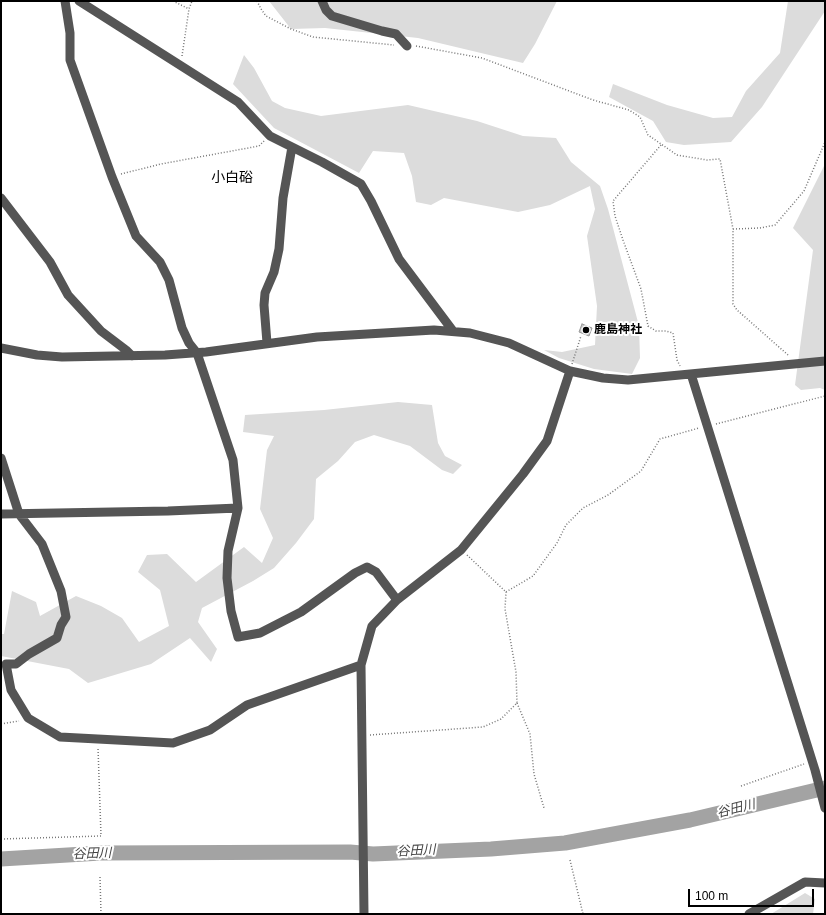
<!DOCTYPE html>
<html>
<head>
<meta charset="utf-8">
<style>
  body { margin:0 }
  #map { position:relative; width:826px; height:915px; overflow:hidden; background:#fff; font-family:Helvetica,sans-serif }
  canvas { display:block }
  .frame { position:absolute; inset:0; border:2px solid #000; pointer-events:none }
  .scale { position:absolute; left:688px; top:889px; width:126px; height:18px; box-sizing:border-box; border:2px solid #000; border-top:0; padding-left:5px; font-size:12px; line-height:14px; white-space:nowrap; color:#000; -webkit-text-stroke:3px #fff; paint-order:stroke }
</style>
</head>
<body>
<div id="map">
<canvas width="826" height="915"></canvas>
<div class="frame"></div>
<div class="scale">100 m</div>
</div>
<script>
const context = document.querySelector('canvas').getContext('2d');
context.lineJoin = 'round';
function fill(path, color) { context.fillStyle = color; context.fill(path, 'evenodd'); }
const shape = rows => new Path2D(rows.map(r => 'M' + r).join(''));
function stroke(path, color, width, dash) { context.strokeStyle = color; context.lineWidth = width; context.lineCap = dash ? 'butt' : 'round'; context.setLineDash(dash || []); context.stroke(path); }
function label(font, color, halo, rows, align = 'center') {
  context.font = font + ' Helvetica,"Noto Sans JP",sans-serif'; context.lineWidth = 4; context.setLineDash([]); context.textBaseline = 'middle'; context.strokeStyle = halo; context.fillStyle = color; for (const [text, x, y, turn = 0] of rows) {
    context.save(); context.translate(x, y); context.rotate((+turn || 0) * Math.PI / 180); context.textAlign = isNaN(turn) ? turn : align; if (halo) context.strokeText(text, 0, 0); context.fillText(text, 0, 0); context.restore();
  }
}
fill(shape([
  [269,1,557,1,535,44,523,63,418,38,325,28,291,29],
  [788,1,825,1,825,11,762,107,731,142,684,145,666,142,653,121,609,97,613,84,667,105,713,118,732,117,746,91,780,53],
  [244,55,254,68,272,101,285,108,321,116,408,105,477,121,523,136,556,138,571,162,600,186,608,209,639,326,640,358,632,374,594,369,559,358,544,350,562,352,595,345,597,306,587,236,595,209,590,186,550,205,518,212,444,198,431,205,416,202,412,176,404,153,373,151,359,173,274,128,233,84],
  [825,164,825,390,820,388,801,390,795,385,813,250,793,228],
  [398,402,432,405,438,443,445,456,462,465,453,474,442,470,410,446,374,435,355,442,338,461,316,479,314,519,296,543,274,568,253,581,202,608,198,622,217,649,211,662,190,638,151,664,88,683,69,669,1,656,1,634,4,634,12,591,36,602,40,616,76,596,101,606,122,618,139,642,169,626,160,590,138,572,147,555,167,554,196,582,244,547,262,563,273,538,260,509,267,450,274,436,243,432,245,415,324,410],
  [805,893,815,899,813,914,771,914]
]), '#dcdcdc');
stroke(shape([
  [1,859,101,853,350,852,373,854,491,849,565,843,690,820,825,788]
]), '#a3a3a3', 15);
const building = shape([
  [582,324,592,328,589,336,579,332,582,324]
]);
fill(building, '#c4c4c4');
stroke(building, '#999', 1);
stroke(shape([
  [173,1,189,9],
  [257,1,261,9,266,16,291,29,313,37,394,45],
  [416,46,482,58,593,100,629,110,640,117,648,135,677,155,707,160,720,159,733,229,733,304,737,310,788,355],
  [182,56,189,9,192,1],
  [661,145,613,201,615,216,623,240,641,289,648,326,656,331,666,331,673,333,677,360,680,366],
  [121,174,161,164,259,146,264,141],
  [733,229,760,228,775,225,804,191,825,142],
  [572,364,581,336],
  [716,424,825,396],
  [467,555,506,592],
  [506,592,533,576,557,543,566,525,583,508,608,495,641,471,660,439,699,428],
  [517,703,530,734,534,774,544,808],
  [1,724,19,721],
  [370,735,483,727,501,719,517,703,516,672,505,609,506,592],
  [741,786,804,764],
  [1,839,101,836,98,748],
  [570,860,583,914],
  [100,877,101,914]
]), '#777', 1.5, [1, 2]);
stroke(shape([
  [65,1,70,33,70,60,112,177,136,236,160,262,169,280,182,328,189,343,197,353,233,460,238,508,228,551,227,578,231,611,238,637,260,633,301,612,355,573,367,567,376,572,397,600],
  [79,1,238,102,270,136,322,162,361,184,371,201,399,259,453,331],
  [322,1,326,10,332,16,382,31,396,34,407,46],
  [1,198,50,262,68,295,101,331,126,350,132,356],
  [267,343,264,305,265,293,274,272,279,249,283,198,292,147],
  [1,348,37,355,62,357,165,355,206,352,317,337,434,330,470,333,509,343,570,371,603,378,628,380,825,361],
  [691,374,815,770,825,808],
  [1,458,19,514,42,544,61,591,66,617,61,625,57,638,29,654,16,664,6,664,11,690,28,718,60,737,173,743,210,730,247,705,361,665],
  [1,514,168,511,238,508],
  [364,914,361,665,372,626,397,600,461,550,523,474,547,441,570,371],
  [749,914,805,882,825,883]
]), '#555', 9);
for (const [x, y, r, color] of [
  [586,330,4,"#000"]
]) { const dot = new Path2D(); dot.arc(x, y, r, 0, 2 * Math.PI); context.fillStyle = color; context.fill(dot); stroke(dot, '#fff', 1.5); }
label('bold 12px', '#000', '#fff', [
  ["鹿島神社",594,330]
], 'left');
label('italic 13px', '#444', '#fff', [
  ["谷田川",736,809,-14],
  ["谷田川",416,851,-3],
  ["谷田川",92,854,-2]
]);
label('14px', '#000', '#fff', [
  ["小白硲",232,178]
]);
</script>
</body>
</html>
